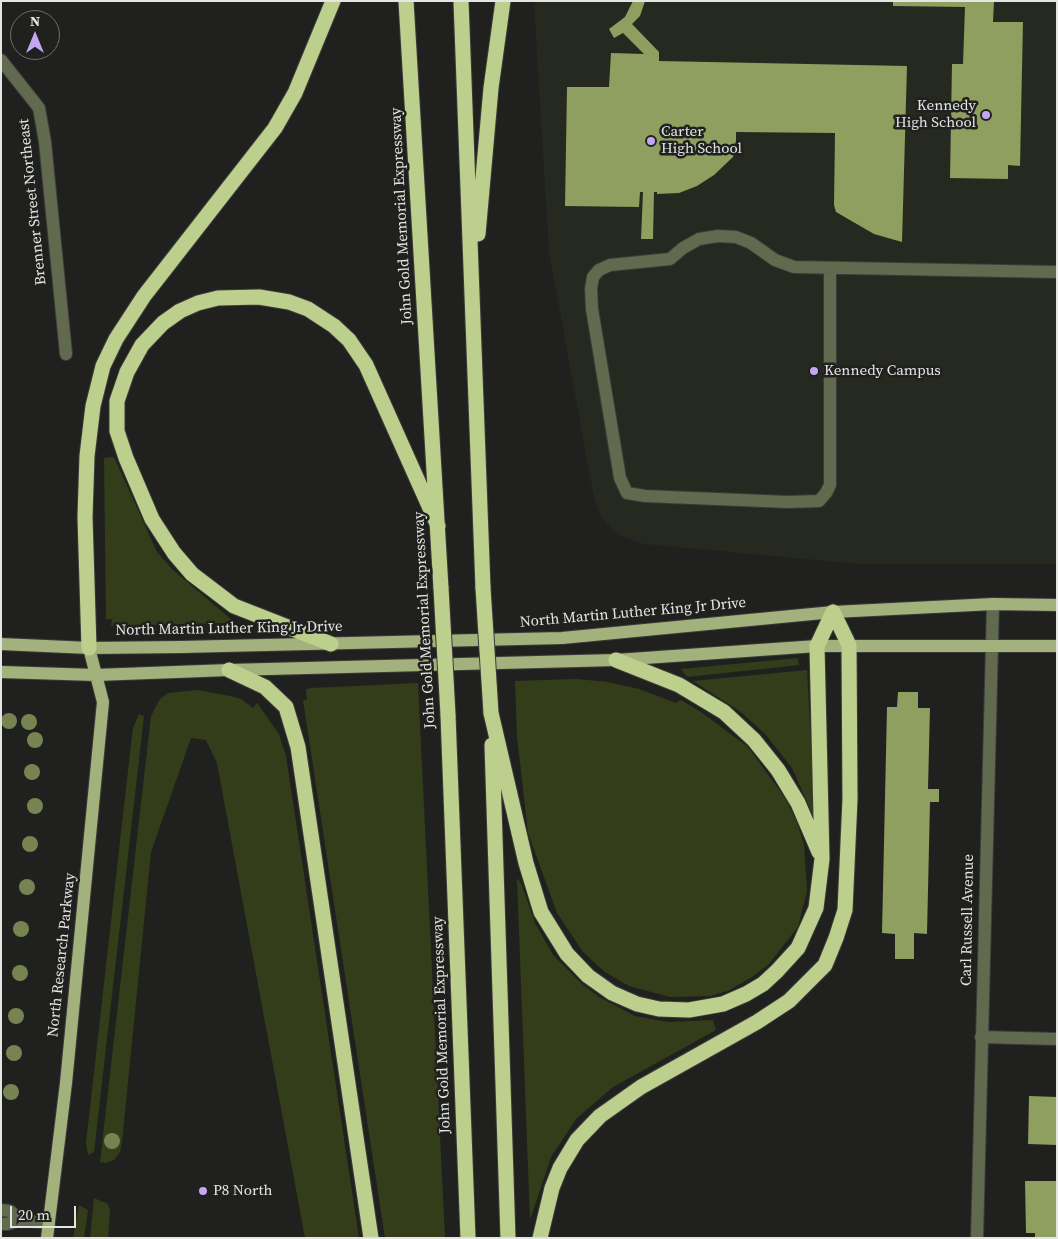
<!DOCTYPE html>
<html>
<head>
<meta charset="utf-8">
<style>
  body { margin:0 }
  #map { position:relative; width:1058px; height:1239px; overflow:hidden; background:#20211e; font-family:"Source Serif 4",serif }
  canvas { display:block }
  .frame { position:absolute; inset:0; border:2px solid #e4e5e3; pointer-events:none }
  .north { position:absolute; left:10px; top:10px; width:50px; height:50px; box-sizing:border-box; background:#20211e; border:1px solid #6e6f6d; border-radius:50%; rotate:0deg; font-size:14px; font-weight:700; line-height:20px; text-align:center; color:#e4e5e3 }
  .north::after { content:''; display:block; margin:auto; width:18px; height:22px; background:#c3a7f2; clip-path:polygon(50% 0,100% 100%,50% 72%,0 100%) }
  .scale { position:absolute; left:10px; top:1206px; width:66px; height:22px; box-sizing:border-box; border:2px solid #e4e5e3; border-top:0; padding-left:6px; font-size:15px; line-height:18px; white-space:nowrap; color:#e4e5e3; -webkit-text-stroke:4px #20211e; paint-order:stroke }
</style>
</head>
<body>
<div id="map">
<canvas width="1058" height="1239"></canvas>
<div class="frame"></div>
<div class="north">N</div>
<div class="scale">20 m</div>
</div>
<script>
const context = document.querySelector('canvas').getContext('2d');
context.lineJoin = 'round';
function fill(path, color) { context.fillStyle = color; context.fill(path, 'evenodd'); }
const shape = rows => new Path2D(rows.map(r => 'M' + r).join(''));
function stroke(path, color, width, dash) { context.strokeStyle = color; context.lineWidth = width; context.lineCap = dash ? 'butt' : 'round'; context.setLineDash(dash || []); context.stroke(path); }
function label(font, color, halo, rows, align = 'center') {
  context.font = font + ' "Source Serif 4",serif'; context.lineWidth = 5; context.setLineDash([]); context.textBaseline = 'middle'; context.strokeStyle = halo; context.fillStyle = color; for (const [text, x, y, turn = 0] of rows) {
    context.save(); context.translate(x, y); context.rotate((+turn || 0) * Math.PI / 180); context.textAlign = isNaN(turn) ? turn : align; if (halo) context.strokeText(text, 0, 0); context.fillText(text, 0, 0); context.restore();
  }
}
fill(shape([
  [534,1,1057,1,1057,564,860,564,644,544,618,535,600,516,593,492,549,251]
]), '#262920');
fill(shape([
  [114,457,157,552,173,570,232,620,225,623,111,626,112,619,106,619,104,458],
  [798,658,799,665,687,677,681,669],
  [807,670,815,814,813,815,792,768,766,735,741,712,693,681],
  [576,679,608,682,639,689,676,703,681,700,701,712,748,747,785,798,797,822,804,845,807,891,798,927,768,965,752,977,728,991,710,996,670,997,629,986,605,972,583,952,557,913,528,833,517,736,515,681],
  [418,683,445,1238,385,1238,303,700,307,700,306,689,311,688],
  [197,690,230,696,241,699,253,708,257,703,279,734,286,756,359,1238,305,1238,217,763,206,740,191,738,151,852,122,1142,120,1152,114,1160,106,1163,100,1162,151,716,160,699,168,693],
  [139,714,144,716,94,1152,88,1155,86,1143,131,744,133,728],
  [517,878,521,883,535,923,553,955,582,984,599,997,635,1016,668,1022,713,1020,716,1030,613,1087,576,1119,551,1157,530,1220],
  [94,1198,108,1204,110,1210,108,1238,90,1238],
  [79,1205,88,1210,84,1238,73,1238]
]), '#343d1a');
fill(shape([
  [633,1,645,1,640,16,632,24,659,52,659,61,907,66,902,242,874,234,836,212,834,205,835,133,736,132,736,149,733,157,714,175,697,186,679,193,657,194,657,192,654,192,653,239,641,239,643,192,640,192,639,207,565,206,567,87,609,87,611,53,644,54,623,33,614,38,609,29,625,17],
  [893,1,994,1,993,22,1023,22,1020,166,1008,165,1008,179,950,178,952,64,963,64,965,7,893,6],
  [898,692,918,692,918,708,930,708,928,789,939,789,939,802,930,802,927,934,914,933,914,959,895,959,895,934,882,933,887,707,897,707],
  [1029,1096,1057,1097,1057,1145,1028,1144],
  [1025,1181,1057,1181,1057,1238,1035,1238,1035,1233,1026,1233]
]), '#8e9f5f');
const service = shape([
  [830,268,830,485,826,493,819,501,788,502,645,496,627,493,620,478,592,309,591,289,593,277,599,270,610,265,670,259,683,248,699,239,718,236,736,237,751,243,775,260,794,267,1057,272],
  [1,1210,10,1211,20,1220],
  [1,1224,7,1224,20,1220,49,1223]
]);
const minor = shape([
  [1,60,39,108,45,142,66,354],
  [981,1037,1057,1039],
  [977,1238,993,604]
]);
const primary = shape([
  [1,644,89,648,181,647,562,638,833,612,993,604,1057,605],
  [1,672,96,675,229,670,616,660,817,646,1057,646],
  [47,1238,66,1083,103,702,89,648]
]);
const motorway = shape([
  [406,1,441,588],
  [461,1,483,588],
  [478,234,491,88,503,1],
  [331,644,234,606,192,574,174,553,152,519,126,458,117,431,117,401,127,372,142,345,163,323,180,311,198,303,218,298,259,297,289,302,308,309,334,326,349,340,366,365,438,526],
  [89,648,85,517,87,456,93,406,103,366,116,339,144,296,275,128,295,93,333,1],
  [616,660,679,685,724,712,754,740,778,770,798,803,819,852],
  [229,670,265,687,286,707,298,747,371,1238],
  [491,713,526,863,541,912,567,954,588,976,612,993,637,1004,659,1009,689,1010,723,1004,746,994,763,984,777,971,798,948,816,908,822,859,817,646,833,612],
  [448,715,468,1238],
  [492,745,508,1238],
  [540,1238,552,1188,560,1168,577,1140,600,1116,641,1087,757,1022,789,1001,825,965,836,938,845,910,850,799,849,645,833,612]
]);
stroke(service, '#3b3c3a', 14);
stroke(minor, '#3b3c3a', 14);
stroke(primary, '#3b3c3a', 14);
stroke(motorway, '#3b3c3a', 17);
stroke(service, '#61694f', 12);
stroke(minor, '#61694f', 12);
stroke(primary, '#a3b27c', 12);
stroke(motorway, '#bdcf8d', 15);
const motorwayBridge = shape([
  [441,588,448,715],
  [483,588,491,713]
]);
stroke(motorwayBridge, '#3b3c3a', 17, []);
stroke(motorwayBridge, '#bdcf8d', 15);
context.fillStyle = '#778451';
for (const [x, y] of [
  [9,721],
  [29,722],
  [35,740],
  [32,772],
  [35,806],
  [30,844],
  [27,887],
  [21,929],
  [20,973],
  [16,1016],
  [14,1053],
  [11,1092],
  [112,1141]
]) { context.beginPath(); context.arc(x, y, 8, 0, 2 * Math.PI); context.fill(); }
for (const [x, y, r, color] of [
  [986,115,5,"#c3a7f2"],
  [651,141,5,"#c3a7f2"],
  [814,371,5,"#c3a7f2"],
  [203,1191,5,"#c3a7f2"]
]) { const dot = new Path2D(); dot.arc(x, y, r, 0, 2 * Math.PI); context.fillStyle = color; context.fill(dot); stroke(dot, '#20211e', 2); }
label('15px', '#e4e5e3', '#20211e', [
  ["Kennedy",976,106,"right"],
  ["High School",976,123,"right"],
  ["Carter",661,132],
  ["High School",661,149],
  ["Kennedy Campus",824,371],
  ["P8 North",213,1191]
], 'left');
label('15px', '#e4e5e3', '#20211e', [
  ["Brenner Street Northeast",33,202,-96],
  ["John Gold Memorial Expressway",402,216,-93],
  ["North Martin Luther King Jr Drive",633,613,-5],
  ["John Gold Memorial Expressway",425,620,-93],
  ["North Martin Luther King Jr Drive",229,629,-1],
  ["Carl Russell Avenue",968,920,-89],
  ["North Research Parkway",62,955,-84],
  ["John Gold Memorial Expressway",442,1025,-92]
]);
</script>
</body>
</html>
